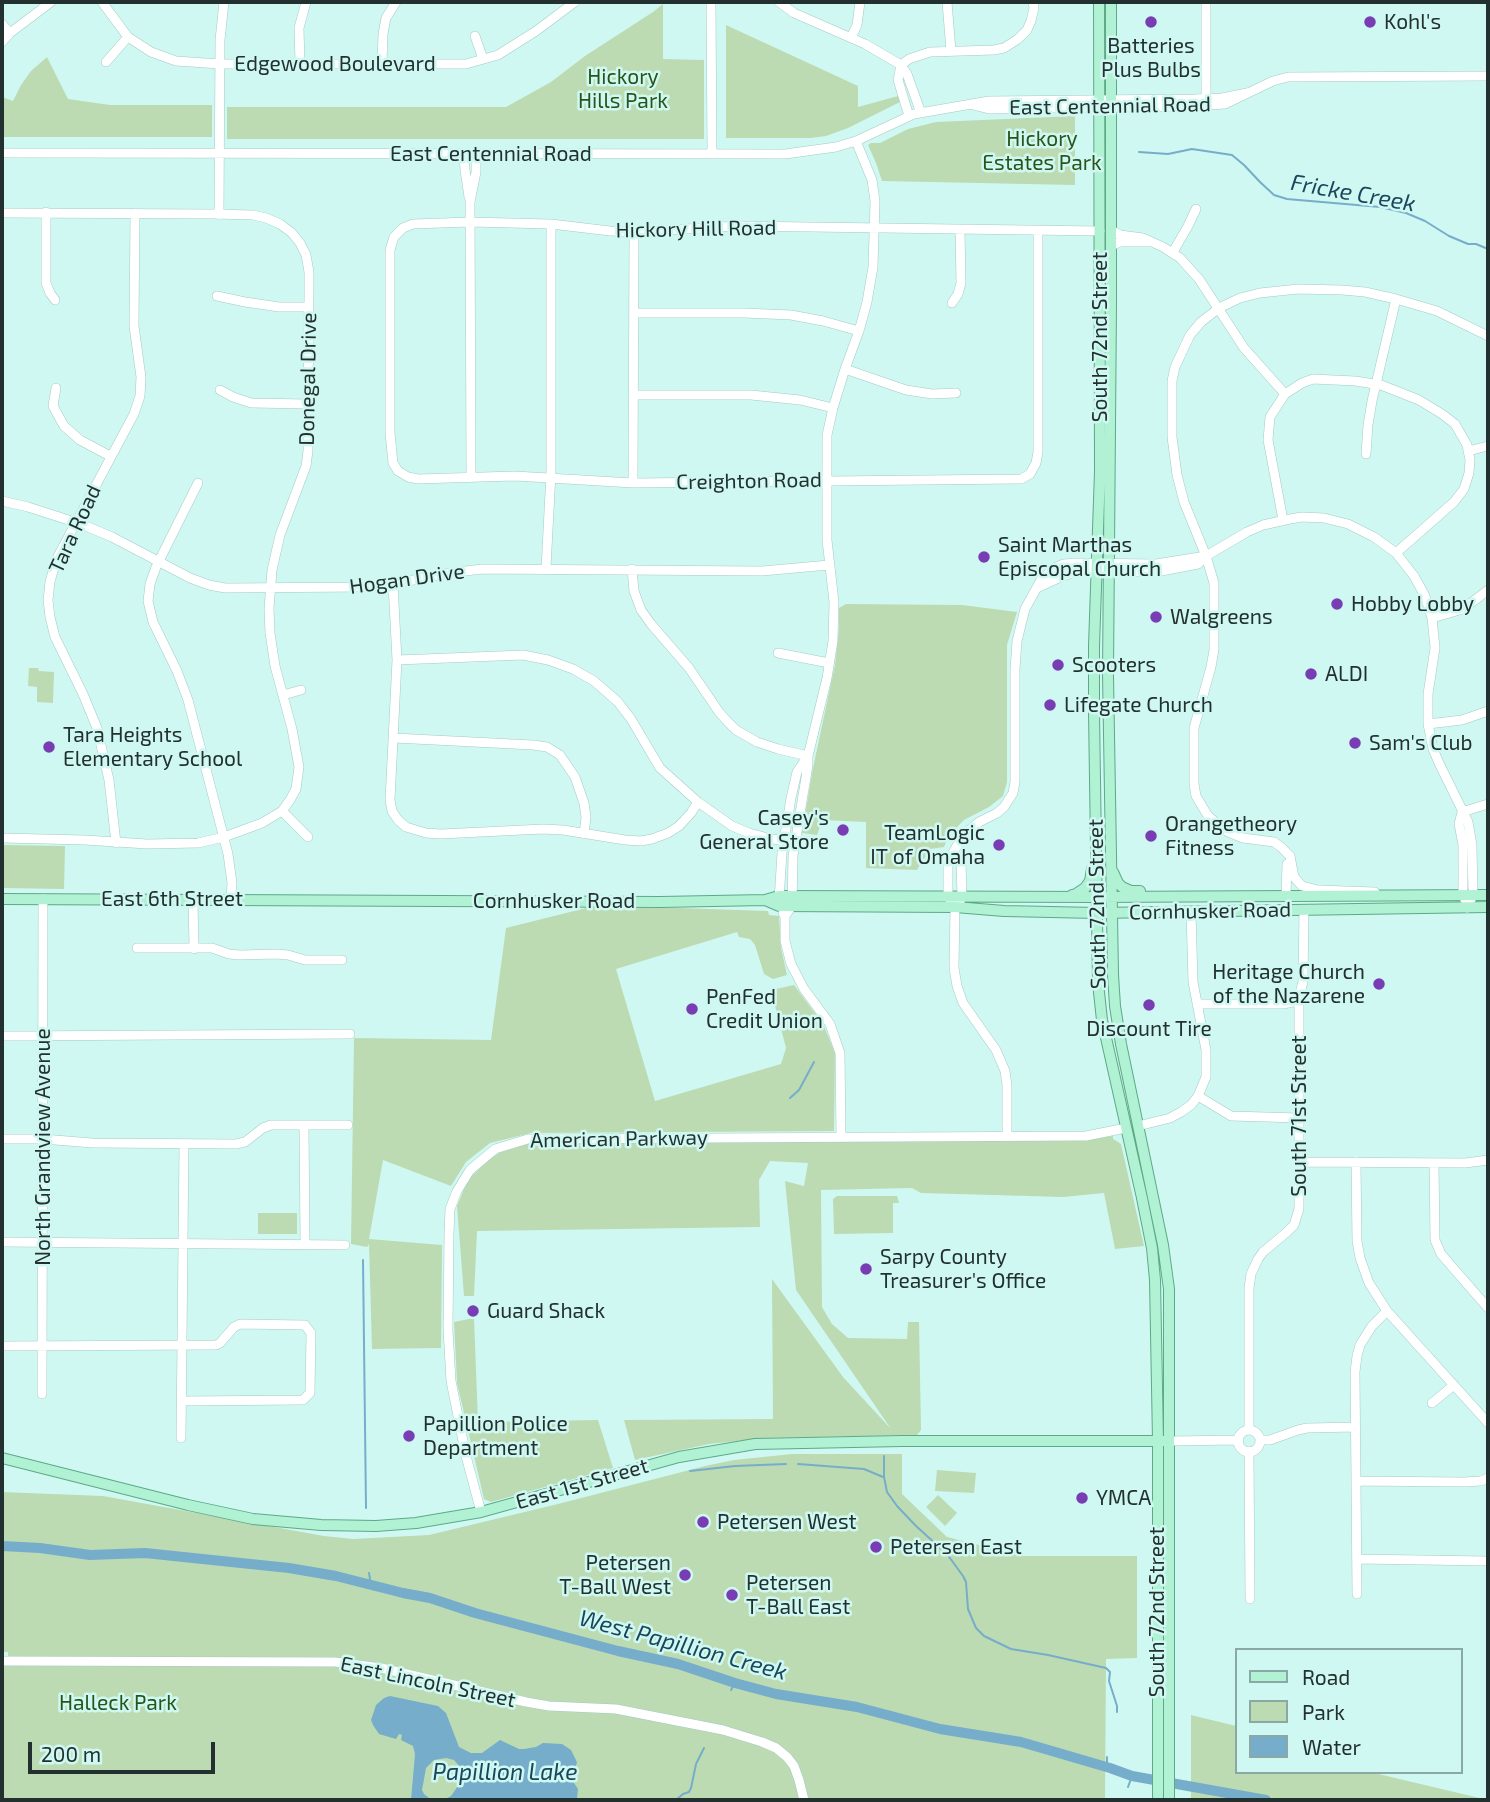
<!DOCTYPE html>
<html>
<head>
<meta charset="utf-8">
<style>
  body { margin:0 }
  #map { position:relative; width:1490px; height:1802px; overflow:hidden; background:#d0f8f2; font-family:"Exo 2",sans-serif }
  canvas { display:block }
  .frame { position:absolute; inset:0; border:4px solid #22312f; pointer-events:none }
  .legend { position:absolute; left:1235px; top:1648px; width:228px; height:126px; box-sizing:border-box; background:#d0f8f2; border:2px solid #8aa8a4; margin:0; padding:9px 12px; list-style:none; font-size:21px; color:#22312f }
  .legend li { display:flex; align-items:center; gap:14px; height:35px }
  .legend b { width:35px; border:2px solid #8aa8a4 }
  .scale { position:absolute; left:28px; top:1742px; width:187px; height:32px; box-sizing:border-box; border:4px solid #22312f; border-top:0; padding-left:9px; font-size:21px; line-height:24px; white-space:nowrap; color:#22312f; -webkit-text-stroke:5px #d0f8f2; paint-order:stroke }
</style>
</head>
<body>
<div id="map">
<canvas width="1490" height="1802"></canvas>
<div class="frame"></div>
<ul class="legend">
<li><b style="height:9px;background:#b1f2d4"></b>Road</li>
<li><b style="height:19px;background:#bcdbb2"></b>Park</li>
<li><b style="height:19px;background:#76adca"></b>Water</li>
</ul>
<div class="scale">200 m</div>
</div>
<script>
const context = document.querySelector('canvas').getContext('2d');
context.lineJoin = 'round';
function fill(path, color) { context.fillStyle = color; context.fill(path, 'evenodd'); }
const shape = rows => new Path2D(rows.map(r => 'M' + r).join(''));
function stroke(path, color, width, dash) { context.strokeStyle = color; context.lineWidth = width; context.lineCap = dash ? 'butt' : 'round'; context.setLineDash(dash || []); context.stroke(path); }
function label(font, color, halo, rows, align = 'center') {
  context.font = font + ' "Exo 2",sans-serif'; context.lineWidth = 5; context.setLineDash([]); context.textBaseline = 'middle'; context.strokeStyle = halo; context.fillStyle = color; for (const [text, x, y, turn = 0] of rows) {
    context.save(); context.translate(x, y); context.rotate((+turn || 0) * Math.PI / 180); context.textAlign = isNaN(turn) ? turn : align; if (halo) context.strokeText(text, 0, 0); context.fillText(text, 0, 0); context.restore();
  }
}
fill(shape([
  [663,4,663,59,704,60,704,139,227,139,227,107,506,107,551,82,585,56,653,12],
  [726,25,858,86,858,107,898,96,900,102,848,128,826,136,811,138,726,138],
  [47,57,68,99,110,105,212,105,212,137,2,137,2,97,13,101,21,85,31,71],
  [1075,116,1075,185,882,181,876,163,868,145,871,143,880,143,908,129,936,122],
  [846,604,962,605,1017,612,1007,645,1007,782,1003,796,989,807,964,820,949,835,944,847,930,849,917,870,866,868,866,822,822,820,817,835,802,833,813,768,835,665,839,628,839,608],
  [29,668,38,668,39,671,54,672,53,703,37,702,37,687,28,686],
  [2,845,65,846,64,889,2,888],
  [586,908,679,908,768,911,769,915,779,916,781,948,787,975,773,979,764,974,755,945,750,939,739,937,737,932,616,969,655,1101,781,1064,786,1048,771,990,794,985,823,1024,835,1053,834,1131,531,1133,490,1143,466,1162,451,1186,383,1160,369,1239,442,1245,441,1348,372,1349,369,1244,367,1247,351,1244,354,1038,491,1040,506,928],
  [1113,1136,1113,1139,1121,1144,1144,1246,1115,1249,1104,1193,1063,1197,921,1193,912,1188,821,1190,822,1307,832,1324,848,1338,907,1339,908,1322,919,1322,921,1430,917,1435,766,1438,709,1444,635,1460,624,1420,773,1419,772,1279,843,1377,891,1429,796,1290,785,1181,804,1186,808,1163,770,1161,759,1180,760,1227,477,1231,474,1296,464,1296,457,1206,468,1180,488,1160,507,1148,528,1143,1084,1140],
  [837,1196,897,1196,899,1203,893,1203,893,1233,834,1234,833,1199],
  [258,1213,297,1213,297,1234,258,1234],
  [474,1318,478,1422,598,1420,613,1468,491,1502,484,1499,457,1383,454,1322],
  [792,1454,902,1454,902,1494,947,1537,1023,1556,1137,1556,1137,1658,1106,1659,1105,1800,2,1800,2,1657,8,1656,8,1652,2,1652,2,1492,103,1496,324,1536,353,1539,429,1535,558,1504,705,1466,734,1460],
  [937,1470,976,1473,974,1493,935,1491],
  [938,1495,957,1513,945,1526,926,1507],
  [1191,1715,1236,1726,1236,1772,1370,1772,1488,1800,1191,1800]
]), '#bcdbb2');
fill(shape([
  [390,1696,438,1706,446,1713,459,1747,471,1753,482,1753,500,1740,519,1749,524,1749,536,1747,543,1743,562,1744,571,1750,576,1760,577,1763,572,1773,574,1783,578,1789,577,1798,575,1800,489,1800,479,1798,469,1800,411,1800,415,1754,413,1746,401,1740,402,1735,399,1734,396,1739,379,1734,373,1725,371,1720,376,1705,384,1698],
  [446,1758,454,1760,460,1767,461,1776,460,1783,451,1796,447,1798,439,1800,429,1798,424,1794,422,1790,426,1768,434,1760]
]), '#76adca');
stroke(shape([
  [1139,152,1168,154,1192,149,1232,155,1244,165,1260,182,1274,195,1287,199,1380,207,1406,213,1425,221,1449,236,1468,244,1476,244,1488,249],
  [790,1098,799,1090,814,1062],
  [363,1260,366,1508],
  [884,1456,884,1477,887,1492,897,1506,916,1526,947,1554,963,1576,966,1582,968,1609,976,1628,984,1636,1011,1649,1048,1655,1106,1668,1110,1672,1109,1681,1117,1706,1117,1712],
  [798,1464,864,1469,883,1477],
  [690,1471,735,1466,786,1464],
  [369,1573,371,1585],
  [731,1690,735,1683],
  [1107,1757,1107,1768],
  [1128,1787,1132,1776],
  [676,1800,683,1794,689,1792,691,1788,696,1764,704,1748]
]), '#76adca', 2);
stroke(shape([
  [2,1546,40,1548,90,1555,145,1553,289,1568,336,1576,403,1593,430,1598,475,1613,618,1651,678,1664,735,1683,776,1694,857,1707,940,1729,1021,1742,1110,1768,1132,1776,1266,1800]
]), '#76adca', 10);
const minor = shape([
  [102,2,128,37,151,52,176,61,220,64,466,64,498,55,536,31,575,2],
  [711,2,712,154],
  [779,2,794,13,865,44,901,65,907,74,921,113],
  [947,2,951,51],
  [1206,2,1206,101],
  [2,24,10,33],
  [475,36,483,59],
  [851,38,857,25,860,2],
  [2,42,10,33,51,2],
  [106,62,128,37],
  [382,63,383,34,386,18,396,2],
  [300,64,299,28,306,2],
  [901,65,909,59,930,52,994,50,1004,48,1018,39,1027,30,1031,21,1034,8,1033,2],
  [901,65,898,80,909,116],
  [973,105,989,109,1194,106,1225,104,1273,81,1288,77,1488,76],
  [2,153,785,154,836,147,856,141,914,114,989,101,1194,99,1222,98,1247,93],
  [464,154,465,170,469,197],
  [46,212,46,283,50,293,55,300],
  [2,213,214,214,253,215,266,218,280,224,292,233,300,243,306,255,309,272,309,291,308,451,306,466,280,535,272,570,269,609,270,633,275,666,292,729,299,767,296,789,290,800,282,811,262,823,224,837,198,843,147,844,85,840,2,838],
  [219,215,220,40,224,2],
  [1111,230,1120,235,1143,238,1152,242,1120,242,1113,245,1111,249],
  [1038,231,1038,452,1036,463,1030,474,1021,479,633,483,515,476,418,479,408,477,398,471,393,463,390,433,390,250,394,237,403,228,413,224,470,222,551,224,610,231,634,232,738,226,1100,231],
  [1152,242,1163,247,1180,258,1199,279,1244,348,1285,394],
  [1173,252,1188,226,1196,209],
  [217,296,245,302,279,307,309,307],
  [952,303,958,294,961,283,960,230],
  [634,313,744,313,791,315,823,321,859,331],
  [845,369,906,390,932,394,956,393],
  [56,388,53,406,64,426,80,440,110,456],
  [220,390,233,397,251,403,309,404],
  [633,395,751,395,800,400,833,408],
  [1468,451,1488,446],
  [1366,454,1368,425,1372,401,1396,299],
  [471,476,470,202,476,172,476,154],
  [198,483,156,567,150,584,148,601,153,622,177,671,188,700,228,854,232,883,231,900],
  [633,483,634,232],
  [2,501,28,507,81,524,112,537,190,578,209,585,225,588,366,587,393,584,449,573,482,569,762,571,829,565],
  [1283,520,1268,440,1270,417,1285,394,1302,383,1313,379,1355,381,1381,385,1419,400,1442,414,1455,424,1467,445,1470,460,1469,473,1464,489,1454,502,1396,553],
  [546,568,551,473,551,224],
  [632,569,634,591,641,610,651,624,689,668,719,712,727,721,736,730,757,742,778,749,808,756],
  [393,584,397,660,390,800,392,811,398,820,406,827,426,833,441,834,543,829,563,830,625,840,641,841,652,839,668,833,679,826,691,813,698,802],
  [1037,588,1063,576,1072,573,1097,571,1156,572,1198,564,1206,556,1247,532,1263,525,1290,519,1302,517,1324,518,1348,524,1374,537,1396,553,1414,576,1425,596,1432,618,1435,648,1428,694,1428,724,1433,749,1439,763,1468,822,1472,845,1473,895,1467,908],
  [1432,618,1463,609,1488,590],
  [778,653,829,663],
  [397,660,523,655,548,660,573,669,594,681,618,702,631,719,660,768,698,802,732,826,749,833,772,839,795,842],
  [283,695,301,690],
  [1428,724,1462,720,1488,711],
  [394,738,533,745,547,747,560,755,575,777,584,803,586,817,584,834],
  [282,811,308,837],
  [1462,812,1459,824,1463,845,1463,895,1465,900],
  [1462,812,1488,804],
  [116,843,109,780,97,728,83,694,55,637,50,617,48,600,50,582,56,560,134,414,140,396,141,377,134,326,135,213],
  [954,853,959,858,961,862,962,897,960,901],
  [1375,892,1318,890,1302,886,1294,877,1290,856,1281,847,1274,842,1243,838,1228,832,1208,816,1196,796,1194,784,1194,728,1211,667,1214,650,1214,583,1206,556,1184,502,1177,475,1172,437,1172,381,1175,367,1190,335,1201,322,1219,308,1240,298,1260,293,1298,289,1342,290,1365,292,1396,299,1437,311,1488,336],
  [1286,895,1287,864],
  [193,900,194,949],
  [779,900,782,853,791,798,797,772,808,756],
  [783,913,785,916,785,941,791,964,804,989,830,1024,840,1053,841,1137],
  [785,916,792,906,793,856,808,765,808,756,827,678,833,641,834,602,827,540,827,435,833,408,845,369,859,331,867,302,873,267,875,201,872,180,856,141],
  [137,948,212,948,229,954,240,955,277,954,288,955,305,960,342,960],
  [1197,1004,1283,1004,1293,1002,1299,996],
  [2,1036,350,1034],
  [1198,1096,1231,1116,1300,1118],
  [304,1125,305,1244],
  [1138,1126,1170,1118,1181,1112,1191,1105,1198,1096,1206,1077,1206,1050,1193,982,1191,911],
  [1007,1136,1007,1085,1005,1071,996,1050,963,1003,957,986,954,968,955,907,948,897,948,862,963,835,979,822,997,813,1004,807,1013,793,1015,782,1015,669,1017,641,1025,609,1041,580,1054,568,1064,564,1075,563,1156,564,1206,556],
  [2,1139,43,1139,92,1143,236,1144,245,1142,263,1128,271,1125,348,1125],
  [1300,1162,1465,1163,1488,1160],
  [1356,1162,1357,1241,1360,1258,1369,1283,1387,1311,1488,1423],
  [1434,1163,1435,1240,1441,1254,1488,1308],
  [2,1242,345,1245],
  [2,1346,216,1345,220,1343,234,1327,240,1324,305,1325,311,1333,310,1393,303,1400,182,1401],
  [42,1394,43,899],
  [1432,1403,1454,1385],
  [1249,1430,1249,1288,1251,1274,1258,1259,1263,1252,1287,1232,1294,1225,1299,1209,1299,996,1303,982,1304,910],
  '1238 1441a11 11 0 1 1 22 0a11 11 0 1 1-22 0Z',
  [181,1438,184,1144],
  [1260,1440,1270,1440,1298,1430,1307,1428,1356,1427],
  [1170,1441,1239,1440],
  [1249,1451,1250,1599],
  [1356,1481,1464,1482,1481,1481,1488,1478],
  [481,1512,466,1456,451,1381,448,1330,449,1234,450,1209,457,1191,470,1170,495,1149,528,1139,1086,1136,1126,1128],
  [1357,1559,1488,1561],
  [1357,1594,1355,1372,1357,1356,1360,1345,1372,1326,1387,1311],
  [2,1661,335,1662,381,1668,526,1702,549,1706,616,1709,723,1730,762,1742,776,1748,787,1757,794,1766,799,1780,804,1800]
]);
const major = shape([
  [1099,2,1100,471,1094,646,1094,712,1098,983,1102,1020,1142,1198,1152,1248,1155,1280,1158,1441,1158,1800],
  [1111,2,1111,304,1108,674,1113,975,1115,1006,1121,1044,1163,1245,1169,1289,1169,1800],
  [1113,872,1118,883,1122,887,1131,891,1140,891],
  [1072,895,1076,894,1085,888,1090,881,1092,869],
  [2,899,660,902,765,900,779,896,1097,897,1488,895],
  [765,900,779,906,955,907,1004,911,1097,913,1488,907],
  [2,1458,188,1505,253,1519,321,1525,376,1526,416,1523,481,1512,679,1457,755,1444,902,1441,1165,1441]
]);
stroke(minor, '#a4cac4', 10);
stroke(major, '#5da987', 12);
stroke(minor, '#fff', 9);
stroke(major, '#b1f2d4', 10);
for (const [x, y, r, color] of [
  [1151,22,7,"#783db3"],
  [1370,22,7,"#783db3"],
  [984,557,7,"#783db3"],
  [1337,604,7,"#783db3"],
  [1156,617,7,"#783db3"],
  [1058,665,7,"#783db3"],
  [1311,674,7,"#783db3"],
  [1050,705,7,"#783db3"],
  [1355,743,7,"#783db3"],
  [49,747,7,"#783db3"],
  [843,830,7,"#783db3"],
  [1151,836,7,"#783db3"],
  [999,845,7,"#783db3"],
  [1379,984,7,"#783db3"],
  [1149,1005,7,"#783db3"],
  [692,1009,7,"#783db3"],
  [866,1269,7,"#783db3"],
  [473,1311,7,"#783db3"],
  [409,1436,7,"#783db3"],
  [1082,1498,7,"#783db3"],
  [703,1522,7,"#783db3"],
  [876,1547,7,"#783db3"],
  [685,1575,7,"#783db3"],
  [732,1595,7,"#783db3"]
]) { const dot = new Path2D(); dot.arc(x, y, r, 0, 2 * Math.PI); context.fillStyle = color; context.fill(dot); stroke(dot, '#d0f8f2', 2.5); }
label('21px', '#22312f', '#d0f8f2', [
  ["Kohl's",1384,22],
  ["Batteries",1151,46,"center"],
  ["Plus Bulbs",1151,70,"center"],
  ["Saint Marthas",998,545],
  ["Episcopal Church",998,569],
  ["Hobby Lobby",1351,604],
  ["Walgreens",1170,617],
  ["Scooters",1072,665],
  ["ALDI",1325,674],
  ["Lifegate Church",1064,705],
  ["Tara Heights",63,735],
  ["Elementary School",63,759],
  ["Sam's Club",1369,743],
  ["Casey's",829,818,"right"],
  ["General Store",829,842,"right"],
  ["Orangetheory",1165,824],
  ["Fitness",1165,848],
  ["TeamLogic",985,833,"right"],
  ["IT of Omaha",985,857,"right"],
  ["Heritage Church",1365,972,"right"],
  ["of the Nazarene",1365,996,"right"],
  ["PenFed",706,997],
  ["Credit Union",706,1021],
  ["Discount Tire",1149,1029,"center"],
  ["Sarpy County",880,1257],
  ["Treasurer's Office",880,1281],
  ["Guard Shack",487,1311],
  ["Papillion Police",423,1424],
  ["Department",423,1448],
  ["YMCA",1096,1498],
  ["Petersen West",717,1522],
  ["Petersen East",890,1547],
  ["Petersen",671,1563,"right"],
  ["T-Ball West",671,1587,"right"],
  ["Petersen",746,1583],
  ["T-Ball East",746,1607]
], 'left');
label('21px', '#22312f', '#d0f8f2', [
  ["Edgewood Boulevard",335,64],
  ["East Centennial Road",1110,106,-1],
  ["East Centennial Road",491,154],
  ["Hickory Hill Road",696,229,-1],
  ["South 72nd Street",1100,337,-90],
  ["Donegal Drive",308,379,-89],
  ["Creighton Road",749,481,-1],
  ["Tara Road",75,529,-65],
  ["Hogan Drive",407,579,-8],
  ["East 6th Street",172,899],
  ["Cornhusker Road",554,901],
  ["South 72nd Street",1097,904,-91],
  ["Cornhusker Road",1210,911,-1],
  ["South 71st Street",1299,1116,-90],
  ["American Parkway",619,1139,-1],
  ["North Grandview Avenue",43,1147,-90],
  ["East 1st Street",582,1484,-16],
  ["South 72nd Street",1157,1612,-90],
  ["East Lincoln Street",428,1682,12]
]);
label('21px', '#295419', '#d0f8f2', [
  ["Hickory",623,77],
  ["Hills Park",623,101],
  ["Hickory",1042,139],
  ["Estates Park",1042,163],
  ["Halleck Park",118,1703]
]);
label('italic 23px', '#1a465c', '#d0f8f2', [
  ["Fricke Creek",1353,193,10],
  ["West Papillion Creek",683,1645,15],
  ["Papillion Lake",505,1772]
]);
</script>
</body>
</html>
